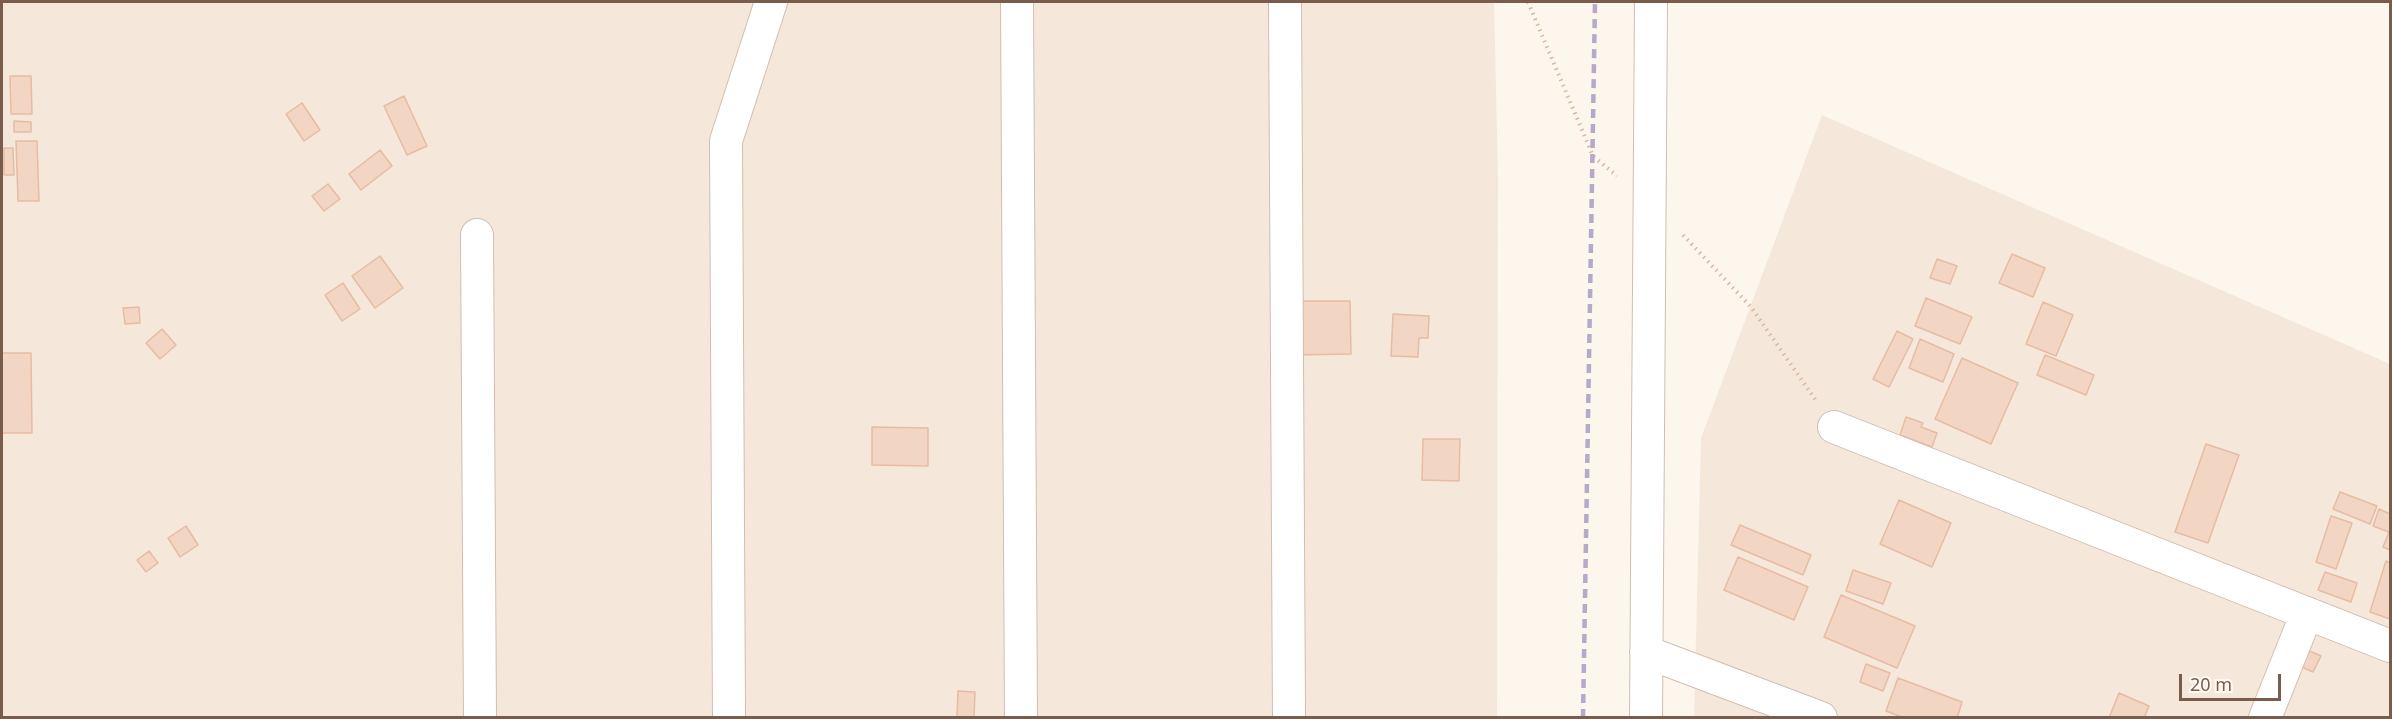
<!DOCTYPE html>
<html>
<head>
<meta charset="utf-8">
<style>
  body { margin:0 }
  #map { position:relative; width:2392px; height:719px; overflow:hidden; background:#fdf6ec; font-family:"Noto Sans",sans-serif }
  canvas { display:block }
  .frame { position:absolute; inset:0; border:3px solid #7a5c4d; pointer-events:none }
  .scale { position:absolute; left:2179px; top:674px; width:102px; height:27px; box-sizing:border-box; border:3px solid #7a5c4d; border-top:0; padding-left:8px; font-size:18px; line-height:21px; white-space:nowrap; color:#7a5c4d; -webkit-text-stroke:4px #fffaf3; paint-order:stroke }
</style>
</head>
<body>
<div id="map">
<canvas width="2392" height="719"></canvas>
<div class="frame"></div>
<div class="scale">20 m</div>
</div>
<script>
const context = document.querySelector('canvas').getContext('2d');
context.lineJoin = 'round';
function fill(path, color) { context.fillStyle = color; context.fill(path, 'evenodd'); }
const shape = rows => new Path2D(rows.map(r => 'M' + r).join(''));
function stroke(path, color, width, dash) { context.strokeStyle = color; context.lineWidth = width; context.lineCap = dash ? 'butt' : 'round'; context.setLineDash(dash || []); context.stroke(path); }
fill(shape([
  [2,2,1494,2,1498,177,1497,717,2,717],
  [1822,115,2390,364,2390,717,1694,718,1701,438]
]), '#f5e8da');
const building = shape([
  [10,76,31,76,32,114,11,114,10,76],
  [404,96,427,146,407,155,384,106,404,96],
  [302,103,320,130,304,141,286,114,302,103],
  [14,121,31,122,31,132,14,132,14,121],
  [16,141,37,141,39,201,18,201,16,141],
  [4,148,13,148,14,175,4,175,4,148],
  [380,150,392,166,361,190,349,174,380,150],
  [328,184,340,199,324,211,312,196,328,184],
  [2012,254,2045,268,2033,297,1999,283,2012,254],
  [380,256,403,288,375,308,352,276,380,256],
  [1937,259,1957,266,1950,284,1930,278,1937,259],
  [343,283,360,309,342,321,325,295,343,283],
  [1926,298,1972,317,1960,344,1915,326,1926,298],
  [1292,301,1350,301,1351,354,1293,355,1292,301],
  [2043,302,2073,315,2056,356,2026,344,2043,302],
  [139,307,140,323,125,324,123,308,139,307],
  [1393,314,1429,316,1428,338,1419,338,1418,357,1391,356,1393,314],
  [162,329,176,345,160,359,146,343,162,329],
  [1897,331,1913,339,1889,387,1873,379,1897,331],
  [1920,339,1954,354,1943,382,1909,368,1920,339],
  [2,353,31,353,32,433,2,433,2,353],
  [2045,355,2094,375,2086,395,2037,375,2045,355],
  [1962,358,2018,383,1991,444,1935,419,1962,358],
  [1906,417,1923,423,1921,427,1937,433,1932,447,1900,435,1906,417],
  [872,427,928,428,928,466,872,465,872,427],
  [1423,439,1460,439,1459,481,1422,480,1423,439],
  [2206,444,2239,455,2208,543,2175,532,2206,444],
  [2340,492,2377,506,2370,524,2333,509,2340,492],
  [1899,500,1951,523,1932,567,1880,544,1899,500],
  [2379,509,2390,514,2390,550,2383,547,2389,532,2373,526,2379,509],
  [2331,516,2352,523,2336,569,2316,562,2331,516],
  [1740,525,1811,555,1803,575,1731,545,1740,525],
  [186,526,198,545,180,557,168,538,186,526],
  [149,551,158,563,146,572,137,560,149,551],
  [1738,557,1808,587,1794,620,1724,590,1738,557],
  [2386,561,2390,563,2390,619,2370,612,2386,561],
  [1853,570,1891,583,1883,604,1846,591,1853,570],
  [2325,572,2357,583,2351,602,2318,590,2325,572],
  [1841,595,1915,626,1897,668,1824,637,1841,595],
  [2305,649,2321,656,2313,672,2297,665,2305,649],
  [1866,664,1890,673,1883,691,1860,682,1866,664],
  [1898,678,1962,702,1957,718,1904,718,1886,711,1898,678],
  [958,691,975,692,974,718,957,717,958,691],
  [2119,693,2149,706,2144,718,2109,718,2119,693]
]);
fill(building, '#f3d5c3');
stroke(building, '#e6bca3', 1.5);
const street = shape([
  [1017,2,1021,718],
  [1285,2,1289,718],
  [477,235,480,718],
  [1834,427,2390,646],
  [1646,652,1821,718],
  [729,718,726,141,771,2],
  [1646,718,1651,2],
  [2265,718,2307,613]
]);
stroke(street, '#d1beb0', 34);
stroke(shape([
  [1528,2,1593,156,1617,176],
  [1683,235,1751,307,1817,402]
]), '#d9b8a5', 4, [1.5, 4.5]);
stroke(street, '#fff', 32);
stroke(shape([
  [1583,718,1595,2]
]), '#b9a8c9', 4.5, [9, 6]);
</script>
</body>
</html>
